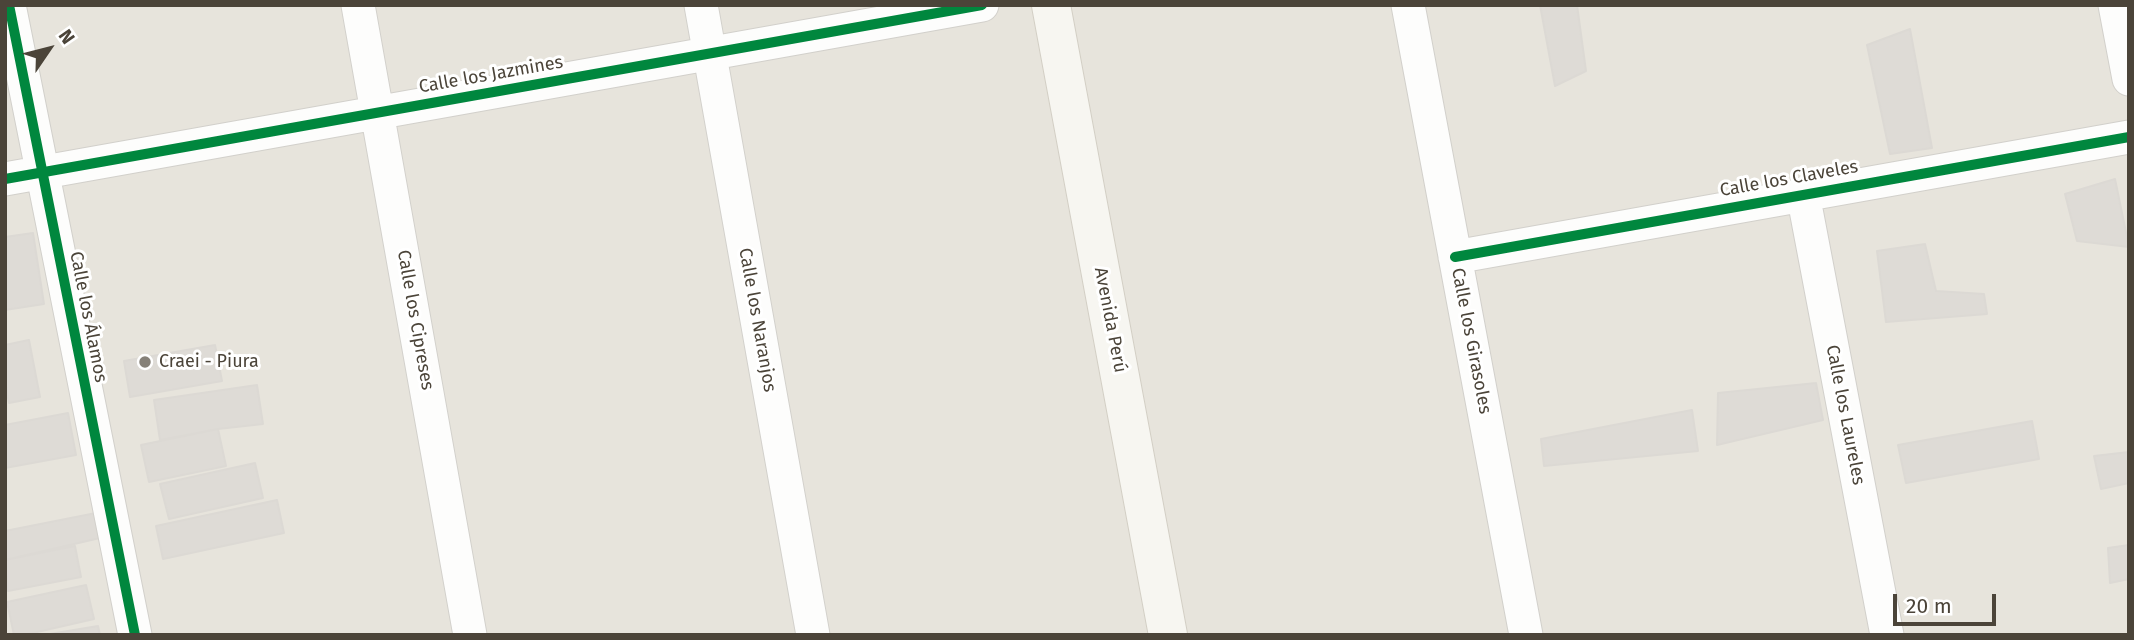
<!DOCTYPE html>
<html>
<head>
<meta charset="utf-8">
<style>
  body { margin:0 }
  #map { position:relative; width:2134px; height:640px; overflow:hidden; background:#f4f2ee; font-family:"Fira Sans",sans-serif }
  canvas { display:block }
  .frame { position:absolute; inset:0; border:7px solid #4b4439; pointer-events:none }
  .north { position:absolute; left:14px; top:14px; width:70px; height:70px; -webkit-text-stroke:5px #fff; paint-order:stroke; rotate:55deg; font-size:19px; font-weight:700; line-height:28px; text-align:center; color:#4b4439 }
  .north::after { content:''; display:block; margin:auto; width:24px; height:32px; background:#4b4439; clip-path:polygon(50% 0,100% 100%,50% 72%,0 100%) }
  .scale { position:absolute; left:1893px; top:594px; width:103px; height:32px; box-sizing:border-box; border:4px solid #4b4439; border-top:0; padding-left:9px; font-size:21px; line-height:24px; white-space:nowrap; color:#4b4439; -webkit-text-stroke:5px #fff; paint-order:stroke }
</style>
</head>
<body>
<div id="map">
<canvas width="2134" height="640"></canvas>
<div class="frame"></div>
<div class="north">N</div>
<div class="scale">20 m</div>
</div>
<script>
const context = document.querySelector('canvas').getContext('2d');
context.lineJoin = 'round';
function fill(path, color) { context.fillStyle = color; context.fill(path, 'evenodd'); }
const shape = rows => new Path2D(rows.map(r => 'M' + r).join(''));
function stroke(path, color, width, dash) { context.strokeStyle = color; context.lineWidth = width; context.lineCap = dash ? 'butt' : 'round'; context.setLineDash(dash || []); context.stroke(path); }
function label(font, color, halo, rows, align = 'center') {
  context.font = font + ' "Fira Sans",sans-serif'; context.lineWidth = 6; context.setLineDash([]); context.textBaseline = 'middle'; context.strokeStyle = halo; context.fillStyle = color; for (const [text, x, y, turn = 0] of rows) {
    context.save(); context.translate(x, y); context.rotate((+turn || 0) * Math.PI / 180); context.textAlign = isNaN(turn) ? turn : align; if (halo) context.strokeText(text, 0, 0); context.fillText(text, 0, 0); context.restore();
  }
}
fill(shape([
  [5,5,2129,5,2129,635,5,635]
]), '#e7e4dc');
const building = shape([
  [1540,5,1577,5,1586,71,1555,86,1540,5],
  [1910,29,1932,148,1890,154,1867,45,1910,29],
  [2115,179,2129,247,2077,241,2065,194,2115,179],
  [33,233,44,304,5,310,5,237,33,233],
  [1925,244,1936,291,1984,294,1987,314,1886,322,1877,251,1925,244],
  [29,340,40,397,9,403,5,382,5,345,29,340],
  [215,345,222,381,130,397,124,361,215,345],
  [1816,383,1823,420,1717,445,1718,393,1816,383],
  [257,385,263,424,218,429,160,440,154,400,257,385],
  [1692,410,1698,451,1544,466,1541,439,1692,410],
  [68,413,76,455,5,468,5,425,68,413],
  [2032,421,2039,459,1906,483,1898,445,2032,421],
  [218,429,226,466,149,482,141,445,218,429],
  [2129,452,2129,483,2101,489,2094,456,2129,452],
  [255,463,263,498,169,519,160,484,255,463],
  [277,500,284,533,163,559,156,526,277,500],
  [96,513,100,538,5,560,5,531,96,513],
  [2129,545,2129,579,2110,583,2108,548,2129,545],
  [75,546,81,577,8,591,5,560,75,546],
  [86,585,94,619,24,635,14,635,7,602,86,585],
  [98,626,100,635,44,635,98,626]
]);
fill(building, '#dedbd6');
stroke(building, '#dcd9d4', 2);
const street = shape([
  [9,5,135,635],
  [358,5,470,635],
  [701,5,813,635],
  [1408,5,1526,635],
  [2115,5,2129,79],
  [5,179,982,5],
  [1803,194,1887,635],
  [1455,257,2129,137]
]);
const secondary = shape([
  [1051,5,1168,635]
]);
stroke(street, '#d2d0cb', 35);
stroke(secondary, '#d3cfc5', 40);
stroke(street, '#fdfdfc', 33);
stroke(secondary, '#f7f6f1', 38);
stroke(shape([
  [9,5,135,635],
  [5,179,982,5],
  [1455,257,2129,137]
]), '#00873e', 10);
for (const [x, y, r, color] of [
  [145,362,7,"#868178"]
]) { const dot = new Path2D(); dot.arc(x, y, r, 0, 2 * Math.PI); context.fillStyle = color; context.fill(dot); stroke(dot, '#fff', 2.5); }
label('18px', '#4b4439', '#fff', [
  ["Calle los Jazmines",491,75,-10],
  ["Calle los Claveles",1789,179,-10],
  ["Calle los Álamos",88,317,79],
  ["Calle los Cipreses",415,320,80],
  ["Calle los Naranjos",757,320,80],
  ["Avenida Perú",1110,320,79],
  ["Calle los Girasoles",1471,341,79],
  ["Calle los Laureles",1845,415,79]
]);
label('18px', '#4b4439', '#fff', [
  ["Craei - Piura",159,362]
], 'left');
</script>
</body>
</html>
